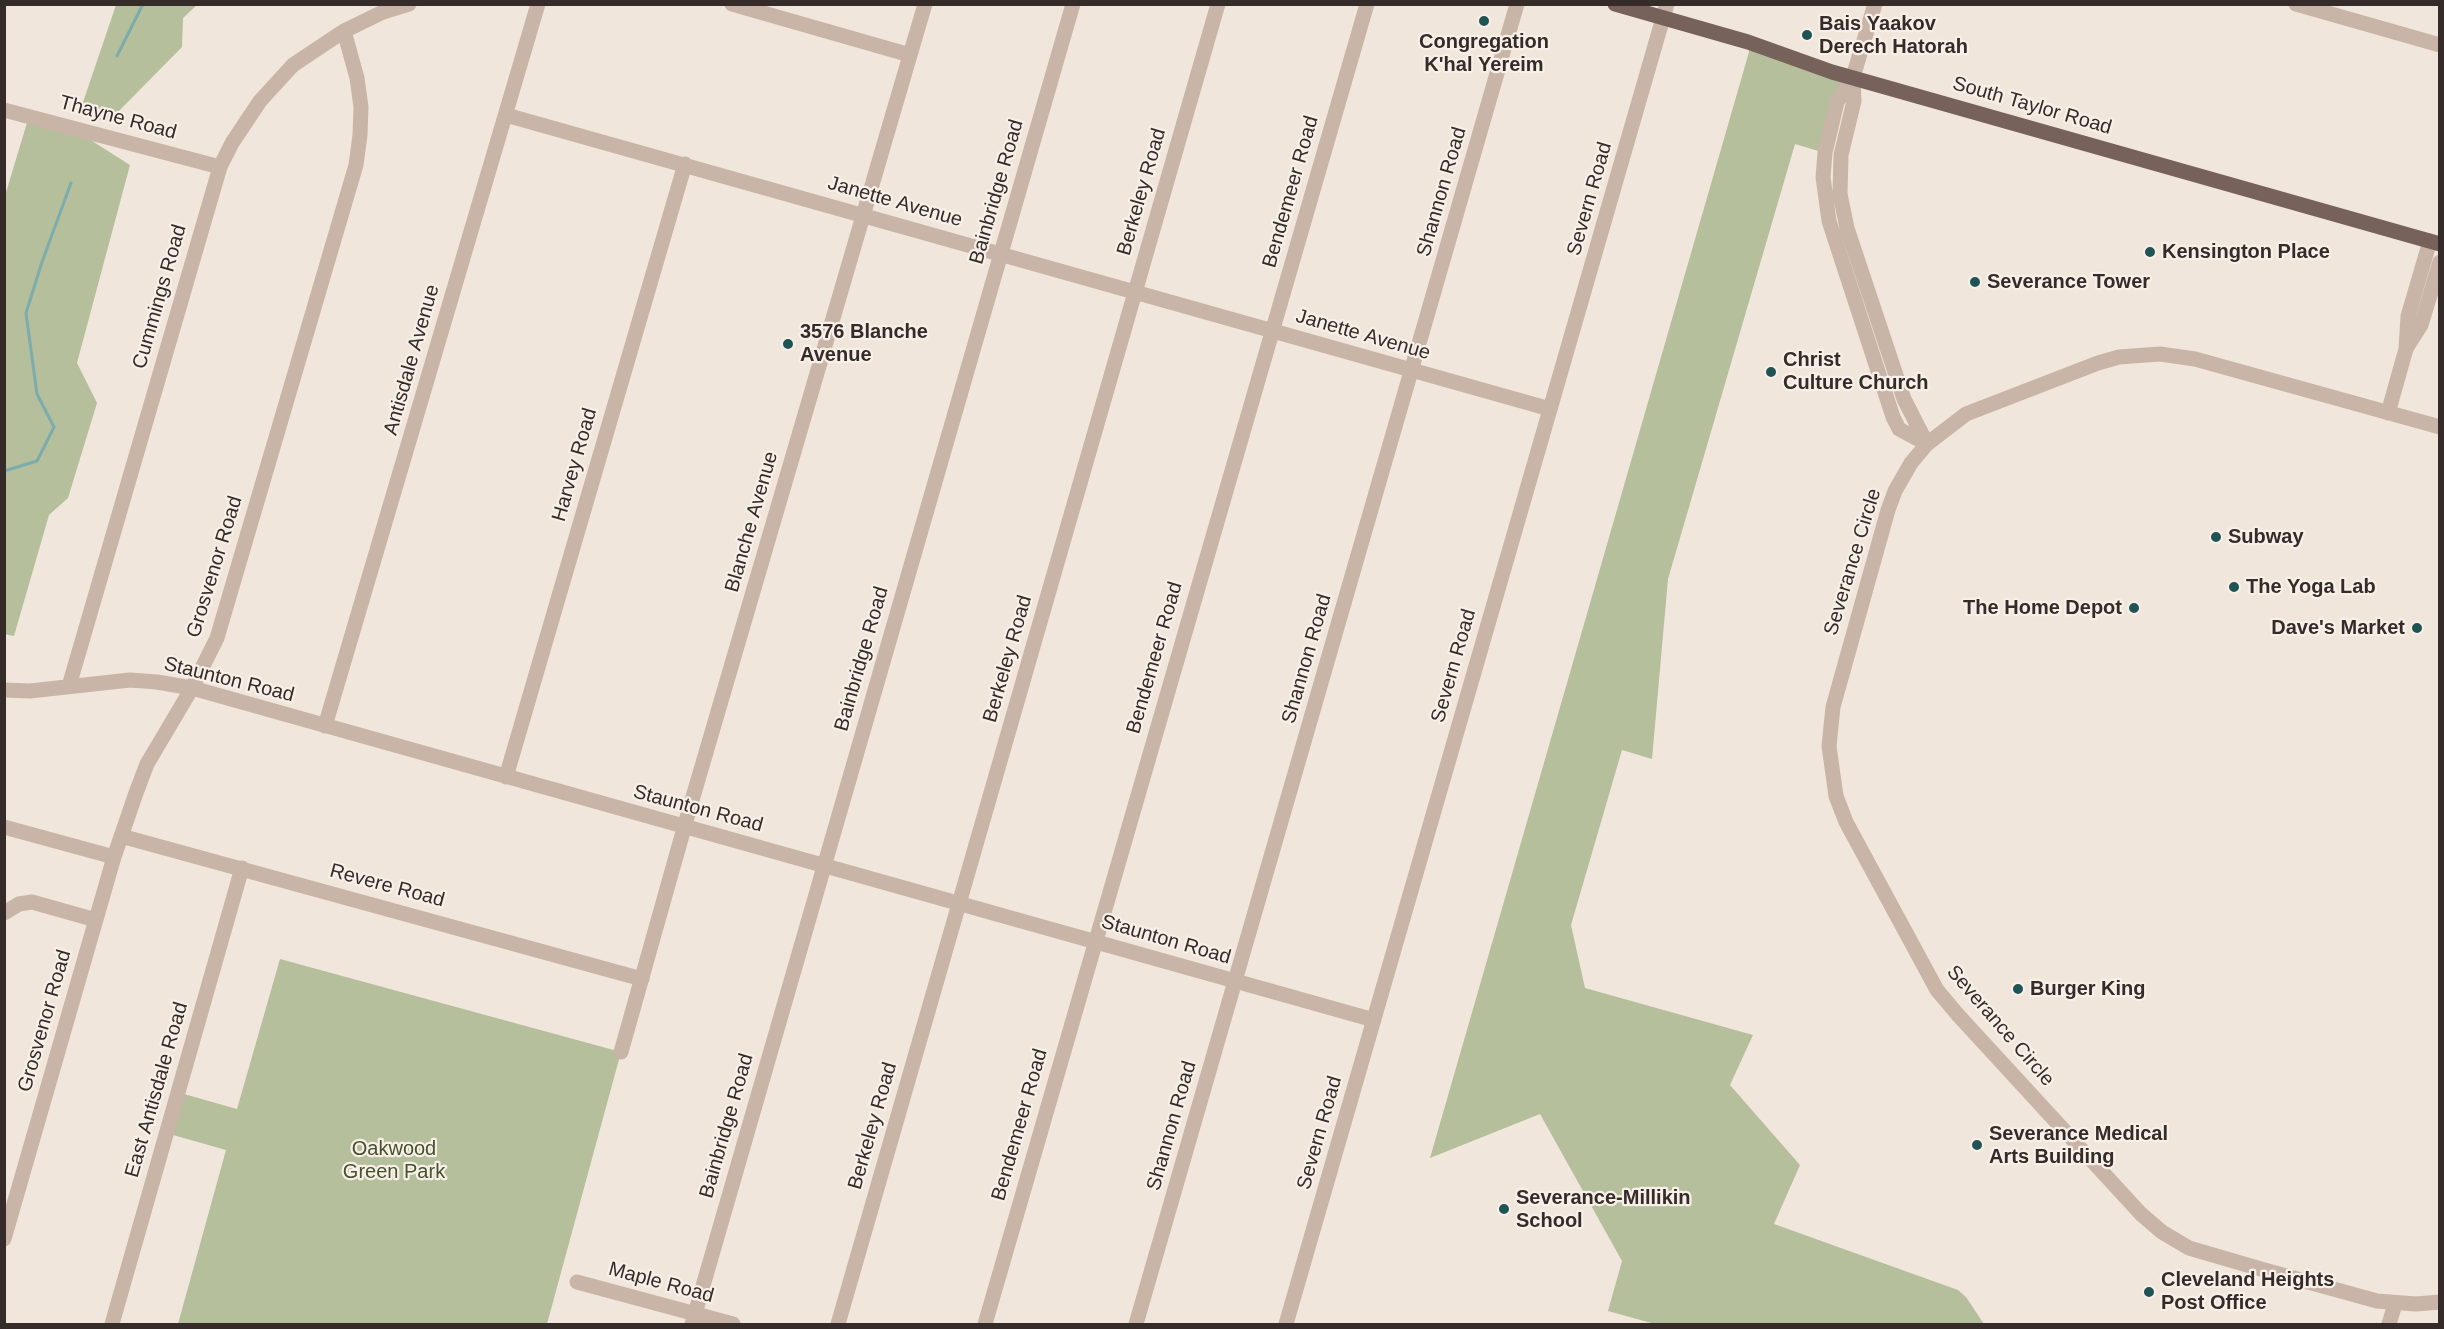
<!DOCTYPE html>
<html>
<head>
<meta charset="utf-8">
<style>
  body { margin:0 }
  #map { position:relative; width:2444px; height:1329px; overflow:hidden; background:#f1e6db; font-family:Helvetica,sans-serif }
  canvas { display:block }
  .frame { position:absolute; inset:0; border:6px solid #352b28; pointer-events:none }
</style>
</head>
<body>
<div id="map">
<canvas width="2444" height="1329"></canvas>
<div class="frame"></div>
</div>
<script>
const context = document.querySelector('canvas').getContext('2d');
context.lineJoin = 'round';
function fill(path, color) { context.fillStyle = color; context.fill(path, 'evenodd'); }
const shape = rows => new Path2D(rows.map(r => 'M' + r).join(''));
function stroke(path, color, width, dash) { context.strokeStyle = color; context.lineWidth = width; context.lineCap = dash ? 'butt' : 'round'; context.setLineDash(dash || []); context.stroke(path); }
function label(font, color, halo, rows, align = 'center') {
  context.font = font + ' Helvetica,sans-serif'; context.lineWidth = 4.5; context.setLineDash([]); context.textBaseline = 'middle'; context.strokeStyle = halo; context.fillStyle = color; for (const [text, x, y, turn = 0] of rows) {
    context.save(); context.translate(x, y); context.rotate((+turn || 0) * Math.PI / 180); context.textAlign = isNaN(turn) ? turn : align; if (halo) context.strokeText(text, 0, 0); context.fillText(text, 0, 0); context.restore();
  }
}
fill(shape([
  [116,5,197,5,183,18,182,47,108,122,79,114],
  [1748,42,1853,77,1825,153,1795,144,1668,579,1652,759,1622,750,1571,925,1585,988,1753,1035,1730,1085,1800,1165,1774,1224,1958,1290,1966,1297,1984,1324,1655,1324,1608,1311,1622,1261,1540,1114,1430,1158,1749,52],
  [29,116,70,127,130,165,77,363,97,403,68,498,49,515,14,636,4,634,4,199],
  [280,959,621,1052,547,1324,178,1324,226,1150,173,1135,184,1094,237,1109]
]), '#b5bf9c');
stroke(shape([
  [117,56,143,4],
  [4,471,37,461,54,427,37,394,26,313,42,262,71,183]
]), '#7cacac', 3);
stroke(shape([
  [732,4,910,55],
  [1875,4,1853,77,1854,101,1841,155,1840,194,1847,228,1904,399,1927,444],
  [2296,4,2440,45],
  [1853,77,1837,102,1825,153,1823,177,1829,221,1893,417,1899,429,1927,444],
  [4,110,220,167],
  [506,115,1550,409],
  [2407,347,2421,325,2440,262],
  [2388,413,2406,349,2408,316,2430,241],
  [2440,427,2195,359,2160,354,2119,357,2098,363,1966,414,1927,444,1911,463,1895,491,1888,510,1833,707,1829,746,1836,796,1846,822,1937,990,1958,1015,2141,1214,2162,1232,2189,1248,2261,1269,2377,1301,2416,1304,2440,1302],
  [69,686,220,167,232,143,260,101,293,65,344,31,383,12,409,4],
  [4,690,30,691,130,680,157,682,192,688,1374,1020],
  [325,726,538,4],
  [506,777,685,164],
  [4,827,114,857],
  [121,836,642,979],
  [4,913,19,904,32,902,96,920],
  [621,1052,688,814,925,4],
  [4,1239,114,857,136,793,147,764,192,688,217,638,356,165,360,135,361,107,357,78,344,31],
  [577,1282,733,1324],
  [112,1324,242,868],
  [692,1324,1073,4],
  [838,1324,1218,4],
  [985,1324,1367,4],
  [1136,1324,1517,4],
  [1286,1324,1667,4],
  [2389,1324,2395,1304]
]), '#c8b5a8', 15);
stroke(shape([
  [1615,4,1748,42,1832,72,2440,244]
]), '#76625a', 15);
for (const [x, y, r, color] of [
  [1484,21,6,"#1f5455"],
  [1807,35,6,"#1f5455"],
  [2150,252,6,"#1f5455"],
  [1975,282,6,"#1f5455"],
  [788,344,6,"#1f5455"],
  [1771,372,6,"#1f5455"],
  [2216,537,6,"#1f5455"],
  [2234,587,6,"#1f5455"],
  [2134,608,6,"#1f5455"],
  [2417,628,6,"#1f5455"],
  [2018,989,6,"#1f5455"],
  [1977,1145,6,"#1f5455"],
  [1504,1209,6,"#1f5455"],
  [2149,1292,6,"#1f5455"]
]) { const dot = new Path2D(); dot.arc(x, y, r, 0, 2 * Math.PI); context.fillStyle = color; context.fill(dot); stroke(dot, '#f8f0e8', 2); }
label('bold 20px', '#352b28', '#f8f0e8', [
  ["Bais Yaakov",1819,24],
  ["Derech Hatorah",1819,47],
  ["Congregation",1484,42,"center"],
  ["K'hal Yereim",1484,65,"center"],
  ["Kensington Place",2162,252],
  ["Severance Tower",1987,282],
  ["3576 Blanche",800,332],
  ["Avenue",800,355],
  ["Christ",1783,360],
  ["Culture Church",1783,383],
  ["Subway",2228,537],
  ["The Yoga Lab",2246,587],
  ["The Home Depot",2122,608,"right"],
  ["Dave's Market",2405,628,"right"],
  ["Burger King",2030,989],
  ["Severance Medical",1989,1134],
  ["Arts Building",1989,1157],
  ["Severance-Millikin",1516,1198],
  ["School",1516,1221],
  ["Cleveland Heights",2161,1280],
  ["Post Office",2161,1303]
], 'left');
label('20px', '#352b28', '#f8f0e8', [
  ["South Taylor Road",2032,106,16],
  ["Thayne Road",118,118,15],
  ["Bainbridge Road",997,192,-74],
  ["Berkeley Road",1142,192,-74],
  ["Bendemeer Road",1291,192,-74],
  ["Shannon Road",1442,192,-74],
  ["Severn Road",1590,199,-74],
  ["Janette Avenue",895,202,16],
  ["Cummings Road",160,297,-74],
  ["Janette Avenue",1363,335,16],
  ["Antisdale Avenue",412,360,-74],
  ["Harvey Road",575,465,-74],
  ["Blanche Avenue",752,522,-74],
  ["Severance Circle",1853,562,-73],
  ["Grosvenor Road",215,567,-73],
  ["Bendemeer Road",1155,658,-74],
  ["Bainbridge Road",862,659,-74],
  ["Berkeley Road",1008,659,-74],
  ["Shannon Road",1307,659,-74],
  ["Severn Road",1454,666,-74],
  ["Staunton Road",229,680,14],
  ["Staunton Road",698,809,15],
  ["Revere Road",387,886,15],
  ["Staunton Road",1166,940,16],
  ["Grosvenor Road",45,1021,-74],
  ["Severance Circle",2000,1026,49],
  ["East Antisdale Road",157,1090,-74],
  ["Bendemeer Road",1020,1125,-74],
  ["Bainbridge Road",727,1126,-74],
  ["Berkeley Road",873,1126,-74],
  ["Shannon Road",1172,1126,-74],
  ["Severn Road",1320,1133,-74],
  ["Maple Road",661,1283,15]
]);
label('20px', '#46522d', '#f8f0e8', [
  ["Oakwood",394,1149],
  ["Green Park",394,1172]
]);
</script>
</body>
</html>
